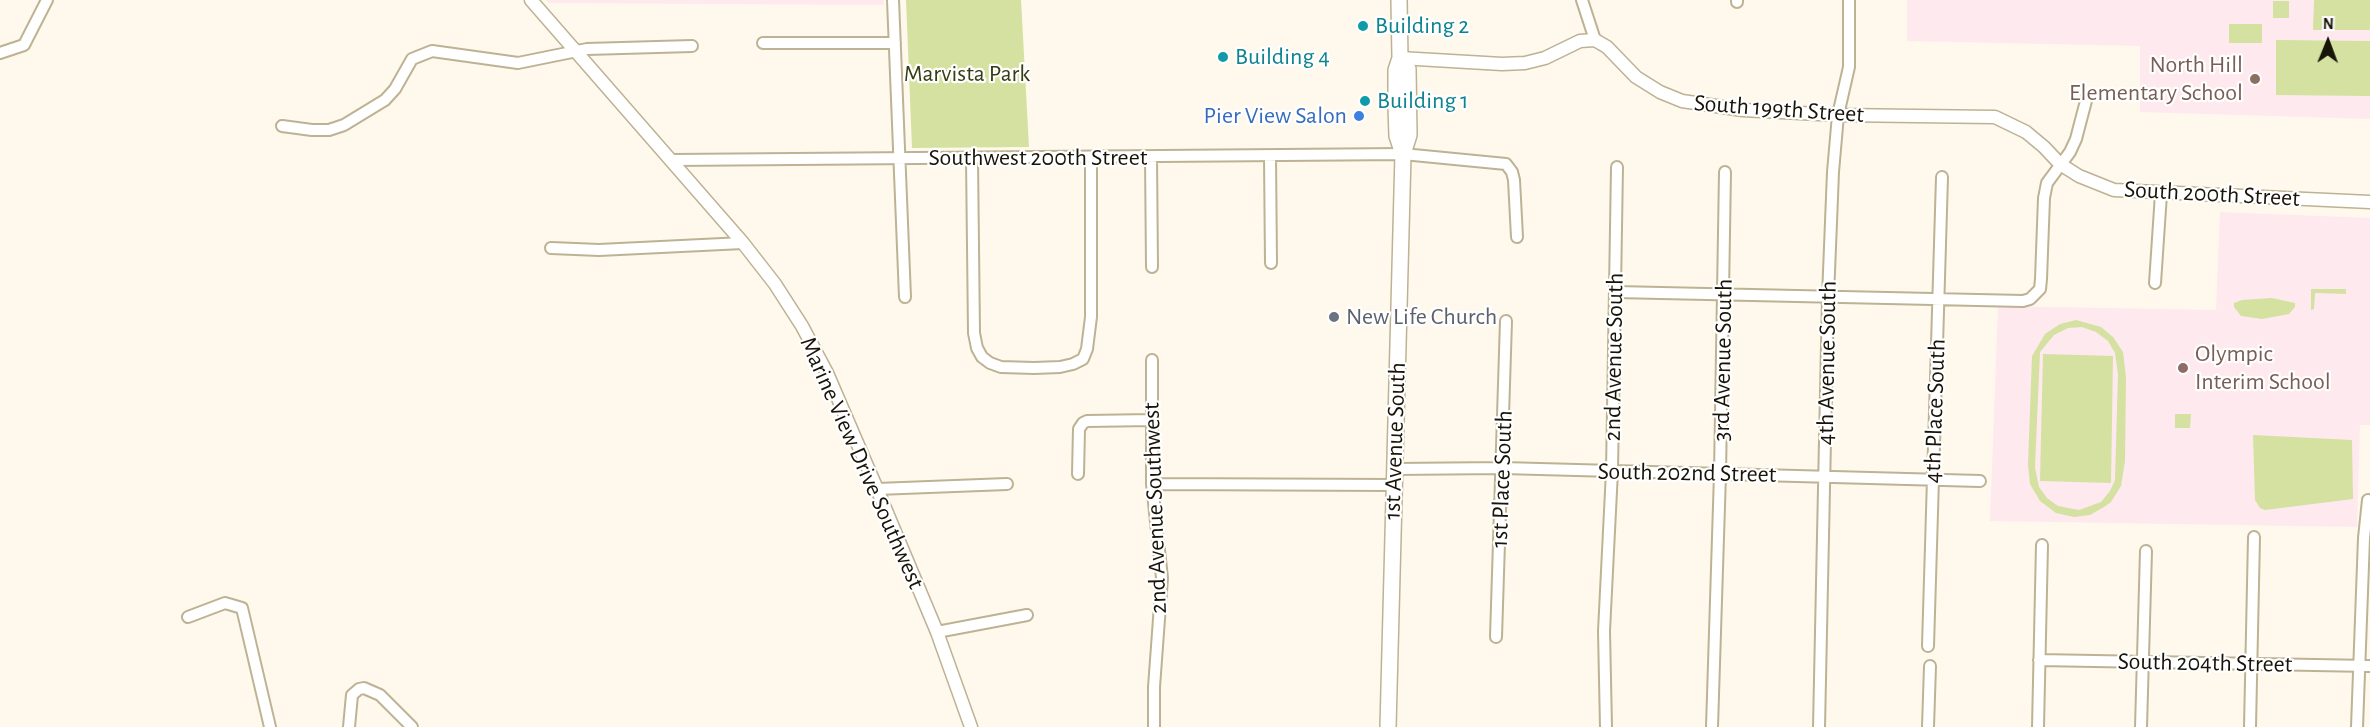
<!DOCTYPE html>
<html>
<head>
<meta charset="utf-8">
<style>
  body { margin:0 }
  #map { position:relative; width:2370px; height:727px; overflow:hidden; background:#fef9ec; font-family:"Alegreya Sans",sans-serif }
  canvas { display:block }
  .north { position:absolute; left:2298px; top:12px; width:60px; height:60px; -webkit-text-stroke:4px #fff; paint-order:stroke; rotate:1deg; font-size:16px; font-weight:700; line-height:24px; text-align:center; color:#181409 }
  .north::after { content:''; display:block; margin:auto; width:21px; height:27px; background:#181409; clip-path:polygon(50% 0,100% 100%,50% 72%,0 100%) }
</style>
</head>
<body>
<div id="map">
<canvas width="2370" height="727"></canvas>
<div class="north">N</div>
</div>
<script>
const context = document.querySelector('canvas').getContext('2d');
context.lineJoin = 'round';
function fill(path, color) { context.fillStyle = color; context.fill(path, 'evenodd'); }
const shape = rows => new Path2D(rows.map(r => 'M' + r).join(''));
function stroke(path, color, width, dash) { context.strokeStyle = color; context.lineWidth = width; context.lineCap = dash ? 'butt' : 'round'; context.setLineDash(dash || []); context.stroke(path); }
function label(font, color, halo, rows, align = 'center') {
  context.font = font + ' "Alegreya Sans",sans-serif'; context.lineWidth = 4.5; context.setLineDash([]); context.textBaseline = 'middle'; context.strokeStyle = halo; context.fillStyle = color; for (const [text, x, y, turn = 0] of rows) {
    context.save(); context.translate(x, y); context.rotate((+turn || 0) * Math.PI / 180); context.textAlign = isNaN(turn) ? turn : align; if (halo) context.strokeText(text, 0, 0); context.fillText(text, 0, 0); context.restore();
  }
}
fill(shape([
  [546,0,884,0,884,5,549,3],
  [1907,0,2370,0,2370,119,2140,112,2140,46,1907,41],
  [2220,212,2370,218,2370,425,2360,425,2357,527,1990,521,1998,306,2216,310]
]), '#fee9ef');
fill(shape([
  [906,0,1021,0,1029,147,912,148],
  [2314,0,2370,0,2370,30,2313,30],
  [2273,1,2289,1,2289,18,2273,18],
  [2229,24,2262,24,2262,43,2229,43],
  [2276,40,2370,41,2370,96,2276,95],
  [2311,289,2346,289,2346,294,2315,293,2314,309,2311,310],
  [2272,298,2295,303,2295,307,2289,314,2262,319,2241,316,2234,307,2234,303,2242,300],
  [2076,320,2101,327,2113,337,2123,352,2126,377,2125,461,2121,486,2111,502,2104,507,2090,515,2074,517,2056,513,2040,501,2030,484,2028,465,2032,356,2045,334,2060,324],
  [2082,327,2096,332,2108,341,2115,353,2118,374,2115,480,2110,491,2101,502,2079,510,2058,506,2047,498,2039,487,2035,468,2040,352,2054,335,2068,328],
  [2043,354,2113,356,2111,483,2040,481],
  [2175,414,2191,414,2190,428,2175,428],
  [2253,435,2352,440,2353,499,2265,510,2260,508,2255,500]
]), '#d4e1a0');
const minor = shape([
  [893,0,905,297],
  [1582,0,1595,40],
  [1737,2,1737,0],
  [763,43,895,43],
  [0,53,24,45,47,0],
  [282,126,312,130,329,130,344,125,385,100,395,89,412,59,432,51,518,63,587,49,692,46],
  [1270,156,1271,263],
  [1151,157,1152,267],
  [972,159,974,333,977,348,982,357,990,363,1001,367,1034,368,1060,367,1073,364,1083,359,1087,349,1091,317,1091,158],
  [673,160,1403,154,1506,164,1512,172,1514,180,1517,237],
  [551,248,599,250,743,243],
  [2155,283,2161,194],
  [1616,292,2023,301,2030,299,2040,289,2041,279,2044,198,2047,183,2070,152,2076,139,2087,97],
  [1152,360,1152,484,1162,578,1154,687,1154,727],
  [1394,469,1503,468,1980,481],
  [1078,474,1079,429,1083,423,1087,421,1152,420],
  [1152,484,1394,485],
  [877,489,1007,484],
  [188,617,225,603,242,608,270,727],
  [937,632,1027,615],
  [1496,637,1506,321],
  [1928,646,1942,177],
  [2039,660,2370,666],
  [349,727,352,695,359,689,364,688,380,695,412,727],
  [1606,727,1604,631,1612,471,1617,167],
  [1712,727,1720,474,1725,172],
  [1819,727,1828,297,1833,172,1838,115,1849,67,1849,0],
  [1928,727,1930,666],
  [2038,727,2042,545],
  [2141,727,2146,551],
  [2250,727,2254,537],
  [2357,727,2364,538,2368,500]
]);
const tertiary = shape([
  [531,0,743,243,775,284,802,326,827,373,877,489,937,632,971,727],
  [1400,58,1502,64,1525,63,1545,58,1580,41,1595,40,1607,47,1636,77,1660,92,1682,101,1743,110,1838,115,1995,117,2026,132,2044,147,2060,164,2079,176,2114,190,2370,202]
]);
const primary = shape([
  [1399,0,1400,58,1396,70,1396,107,1397,136,1403,154],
  [1388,727,1403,154,1409,135,1408,69,1400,58]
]);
stroke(minor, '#bdb293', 14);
stroke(tertiary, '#bdb293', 15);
stroke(primary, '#bdb293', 18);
stroke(minor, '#fff', 10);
stroke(tertiary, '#fff', 12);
stroke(primary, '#fff', 15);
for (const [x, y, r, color] of [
  [1363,26,6,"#0f9aa8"],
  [1223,57,6,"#0f9aa8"],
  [2255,79,6,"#8d6e63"],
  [1365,101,6,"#0f9aa8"],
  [1359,116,6,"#3f7fe0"],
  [1334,317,6,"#6b7280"],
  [2183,368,6,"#8d6e63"]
]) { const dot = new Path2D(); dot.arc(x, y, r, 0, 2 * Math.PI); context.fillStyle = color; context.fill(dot); stroke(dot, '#fff', 2); }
label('24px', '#0d838f', '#fff', [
  ["Building 2",1375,26],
  ["Building 4",1235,57],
  ["Building 1",1377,101]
], 'left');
label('24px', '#785e54', '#fff', [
  ["North Hill",2243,65],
  ["Elementary School",2243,93],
  ["Olympic",2195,354,"left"],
  ["Interim School",2195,382,"left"]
], 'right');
label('24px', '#363c13', '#fff', [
  ["Marvista Park",967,74]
]);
label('24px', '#181409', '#fff', [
  ["South 199th Street",1779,109,4],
  ["Southwest 200th Street",1038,158],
  ["South 200th Street",2212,194,3],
  ["2nd Avenue South",1614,357,-89],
  ["3rd Avenue South",1723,360,-89],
  ["4th Avenue South",1827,363,-89],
  ["4th Place South",1935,411,-88],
  ["1st Avenue South",1395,441,-88],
  ["Marine View Drive Southwest",862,463,66],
  ["South 202nd Street",1687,473,1],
  ["1st Place South",1502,479,-88],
  ["2nd Avenue Southwest",1155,508,-92],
  ["South 204th Street",2205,663,1]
]);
label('24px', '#366cbe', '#fff', [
  ["Pier View Salon",1347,116]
], 'right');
label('24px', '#5b616d', '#fff', [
  ["New Life Church",1346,317]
], 'left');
</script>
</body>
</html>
